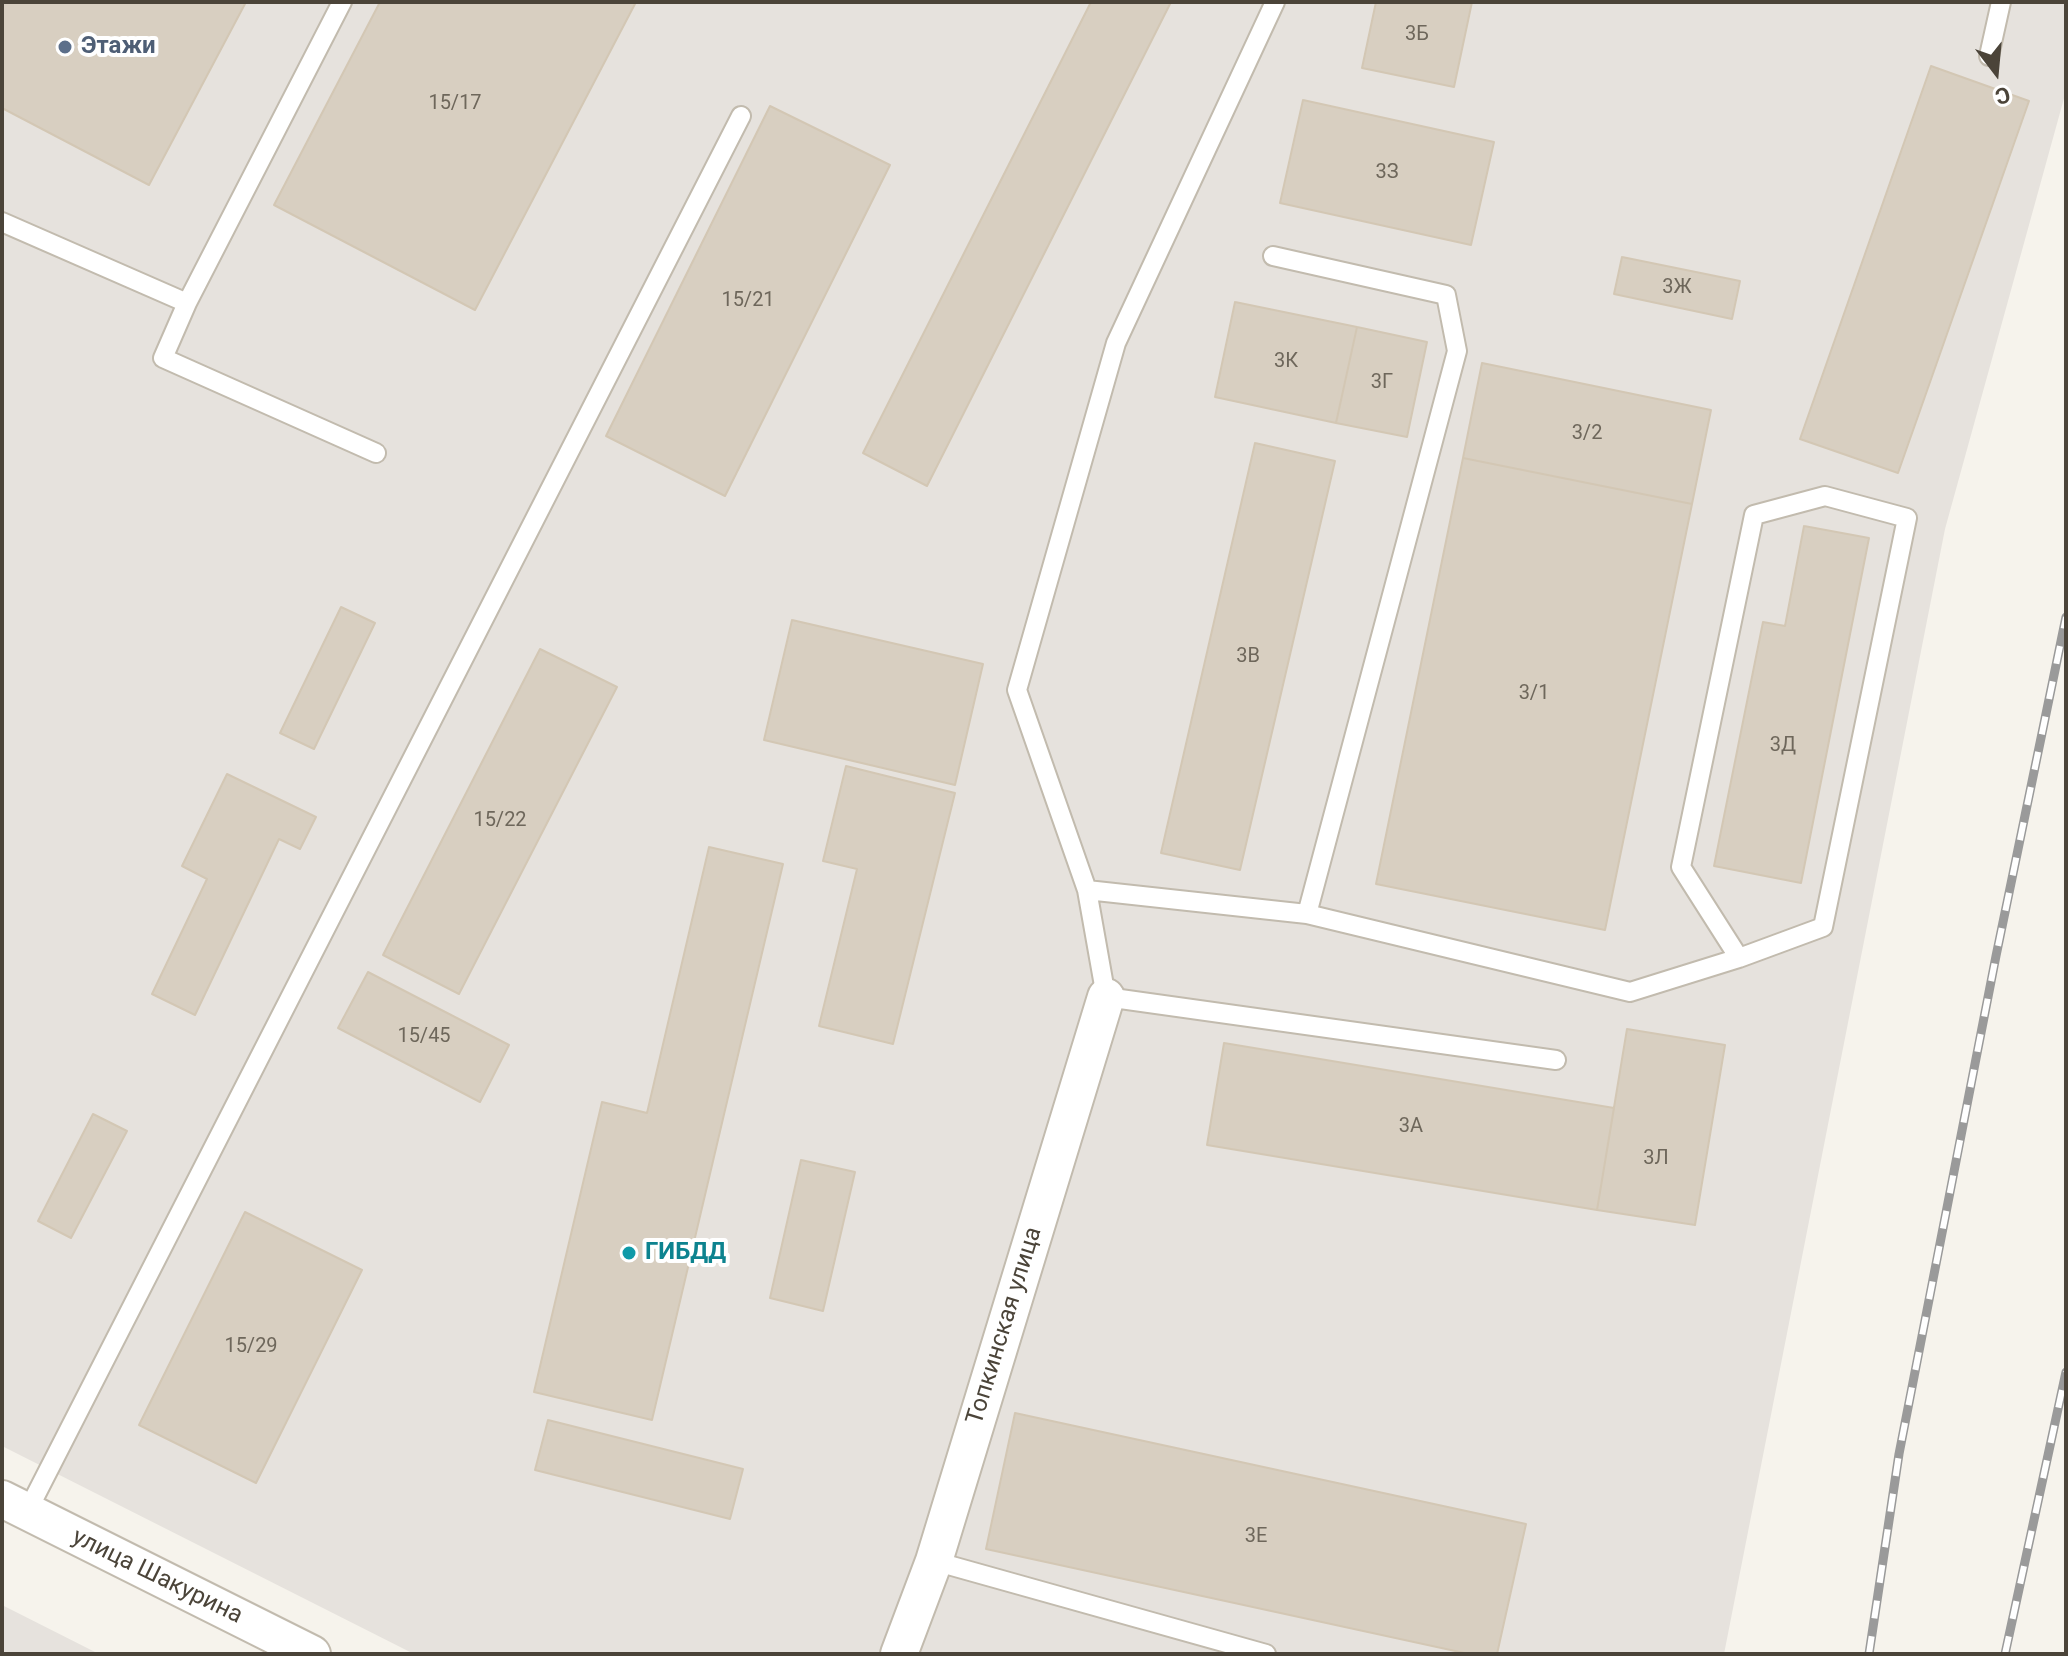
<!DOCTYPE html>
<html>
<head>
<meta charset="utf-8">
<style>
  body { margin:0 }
  #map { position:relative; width:2068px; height:1656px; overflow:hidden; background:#f6f3ec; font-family:Roboto,sans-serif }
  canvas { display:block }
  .frame { position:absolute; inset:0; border:4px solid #4b4439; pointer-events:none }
  .north { position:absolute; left:1956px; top:32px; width:80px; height:80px; -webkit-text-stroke:6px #fff; paint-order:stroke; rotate:164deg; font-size:22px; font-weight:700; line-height:32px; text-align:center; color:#4b4439 }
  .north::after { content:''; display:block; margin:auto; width:28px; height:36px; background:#4b4439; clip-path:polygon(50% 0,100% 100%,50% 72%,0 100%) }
</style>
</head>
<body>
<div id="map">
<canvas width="2068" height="1656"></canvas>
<div class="frame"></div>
<div class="north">С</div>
</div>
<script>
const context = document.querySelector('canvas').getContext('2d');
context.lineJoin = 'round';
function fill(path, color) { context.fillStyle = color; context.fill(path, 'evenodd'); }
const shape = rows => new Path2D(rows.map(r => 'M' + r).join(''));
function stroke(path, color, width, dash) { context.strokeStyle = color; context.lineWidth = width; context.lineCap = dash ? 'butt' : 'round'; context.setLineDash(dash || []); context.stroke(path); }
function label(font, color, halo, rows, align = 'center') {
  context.font = font + ' Roboto,sans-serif'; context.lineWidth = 8; context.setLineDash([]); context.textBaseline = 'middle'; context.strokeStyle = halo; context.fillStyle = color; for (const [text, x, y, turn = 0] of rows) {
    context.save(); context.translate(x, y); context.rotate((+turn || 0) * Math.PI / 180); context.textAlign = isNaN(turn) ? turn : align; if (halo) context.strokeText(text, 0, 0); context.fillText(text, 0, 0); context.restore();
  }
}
fill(shape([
  [2,2,2066,2,2066,91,1945,529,1724,1654,414,1654,2,1446],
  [2,1605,99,1654,2,1654]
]), '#e6e2dd');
const building = shape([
  [2,2,246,2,149,185,2,108,2,2],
  [380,2,636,2,475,310,274,205,380,2],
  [1091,2,1171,2,927,486,863,453,1091,2],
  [1376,2,1472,2,1454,87,1362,68,1376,2],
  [1931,66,2029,101,1898,473,1800,439,1931,66],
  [1303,100,1494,142,1471,245,1280,203,1303,100],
  [770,106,890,165,725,496,606,436,770,106],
  [1622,257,1740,281,1732,319,1614,294,1622,257],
  [1235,302,1357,327,1336,423,1215,397,1235,302],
  [1357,327,1427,342,1407,437,1336,423,1357,327],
  [1482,363,1711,410,1692,504,1463,458,1482,363],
  [1255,443,1335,461,1240,870,1161,853,1255,443],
  [1463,458,1692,504,1605,930,1376,884,1463,458],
  [1804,526,1869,538,1801,883,1714,866,1763,622,1785,626,1804,526],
  [341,607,375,623,314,749,280,733,341,607],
  [792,620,983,664,955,785,764,740,792,620],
  [540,649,617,687,459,994,383,955,540,649],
  [846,766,955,793,893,1044,819,1026,857,869,823,861,846,766],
  [227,774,316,817,300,849,279,839,195,1015,152,994,207,879,182,866,227,774],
  [709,847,783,864,652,1420,534,1392,602,1102,647,1113,709,847],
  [368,972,509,1045,480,1102,338,1028,368,972],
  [1627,1029,1725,1045,1695,1225,1597,1210,1627,1029],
  [1224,1043,1614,1108,1597,1210,1207,1145,1224,1043],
  [93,1114,127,1131,71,1238,38,1221,93,1114],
  [801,1160,855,1172,823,1311,770,1298,801,1160],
  [245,1212,362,1270,256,1483,139,1425,245,1212],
  [1015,1413,1526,1524,1497,1654,1469,1654,986,1549,1015,1413],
  [548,1420,743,1469,730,1519,535,1470,548,1420]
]);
fill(building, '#d8cfc1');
stroke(building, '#d3c7b4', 2);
const service = shape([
  [1275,2,1116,343,1017,690,1087,890,1106,997,1556,1060],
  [1989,56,2001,2],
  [2,222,187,303,342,2],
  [1273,256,1446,295,1457,351,1307,914],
  [187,303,163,358,376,453],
  [1087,890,1307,914,1630,992,1739,958,1823,927,1907,518,1825,496,1754,515,1681,867,1739,958],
  [27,1512,741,116],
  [934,1561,1266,1654]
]);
const minor = shape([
  [2,1499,312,1654],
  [899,1654,934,1561,1106,997]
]);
stroke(service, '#c2bbae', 22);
stroke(minor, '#c2bbae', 40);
stroke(service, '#fff', 18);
stroke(minor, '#fff', 36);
const rail = shape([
  [1869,1654,1899,1454,1996,956,2066,617],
  [2005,1654,2066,1372]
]);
stroke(rail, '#9a9a9a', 9);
stroke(rail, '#fff', 6, [18]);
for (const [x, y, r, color] of [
  [65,47,8,"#5c6f8a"],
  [629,1253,8,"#0f9aa8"]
]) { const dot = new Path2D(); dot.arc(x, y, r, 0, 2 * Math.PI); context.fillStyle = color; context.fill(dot); stroke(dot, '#fff', 3); }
label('20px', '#6e675b', null, [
  ["3Б",1417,35],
  ["15/17",455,104],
  ["3З",1387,173],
  ["3Ж",1677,288],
  ["15/21",748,301],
  ["3К",1286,362],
  ["3Г",1382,383],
  ["3/2",1587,434],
  ["3В",1248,657],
  ["3/1",1534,694],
  ["3Д",1783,746],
  ["15/22",500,821],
  ["15/45",424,1037],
  ["3А",1411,1127],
  ["3Л",1656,1159],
  ["15/29",251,1347],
  ["3Е",1256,1537]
]);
label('bold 24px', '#4e5e75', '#fff', [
  ["Этажи",81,47]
], 'left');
label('bold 24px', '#0d838f', '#fff', [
  ["ГИБДД",645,1253]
], 'left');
label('24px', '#4b4439', '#fff', [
  ["Топкинская улица",1005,1326,-73],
  ["улица Шакурина",157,1577,26]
]);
</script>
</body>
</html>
